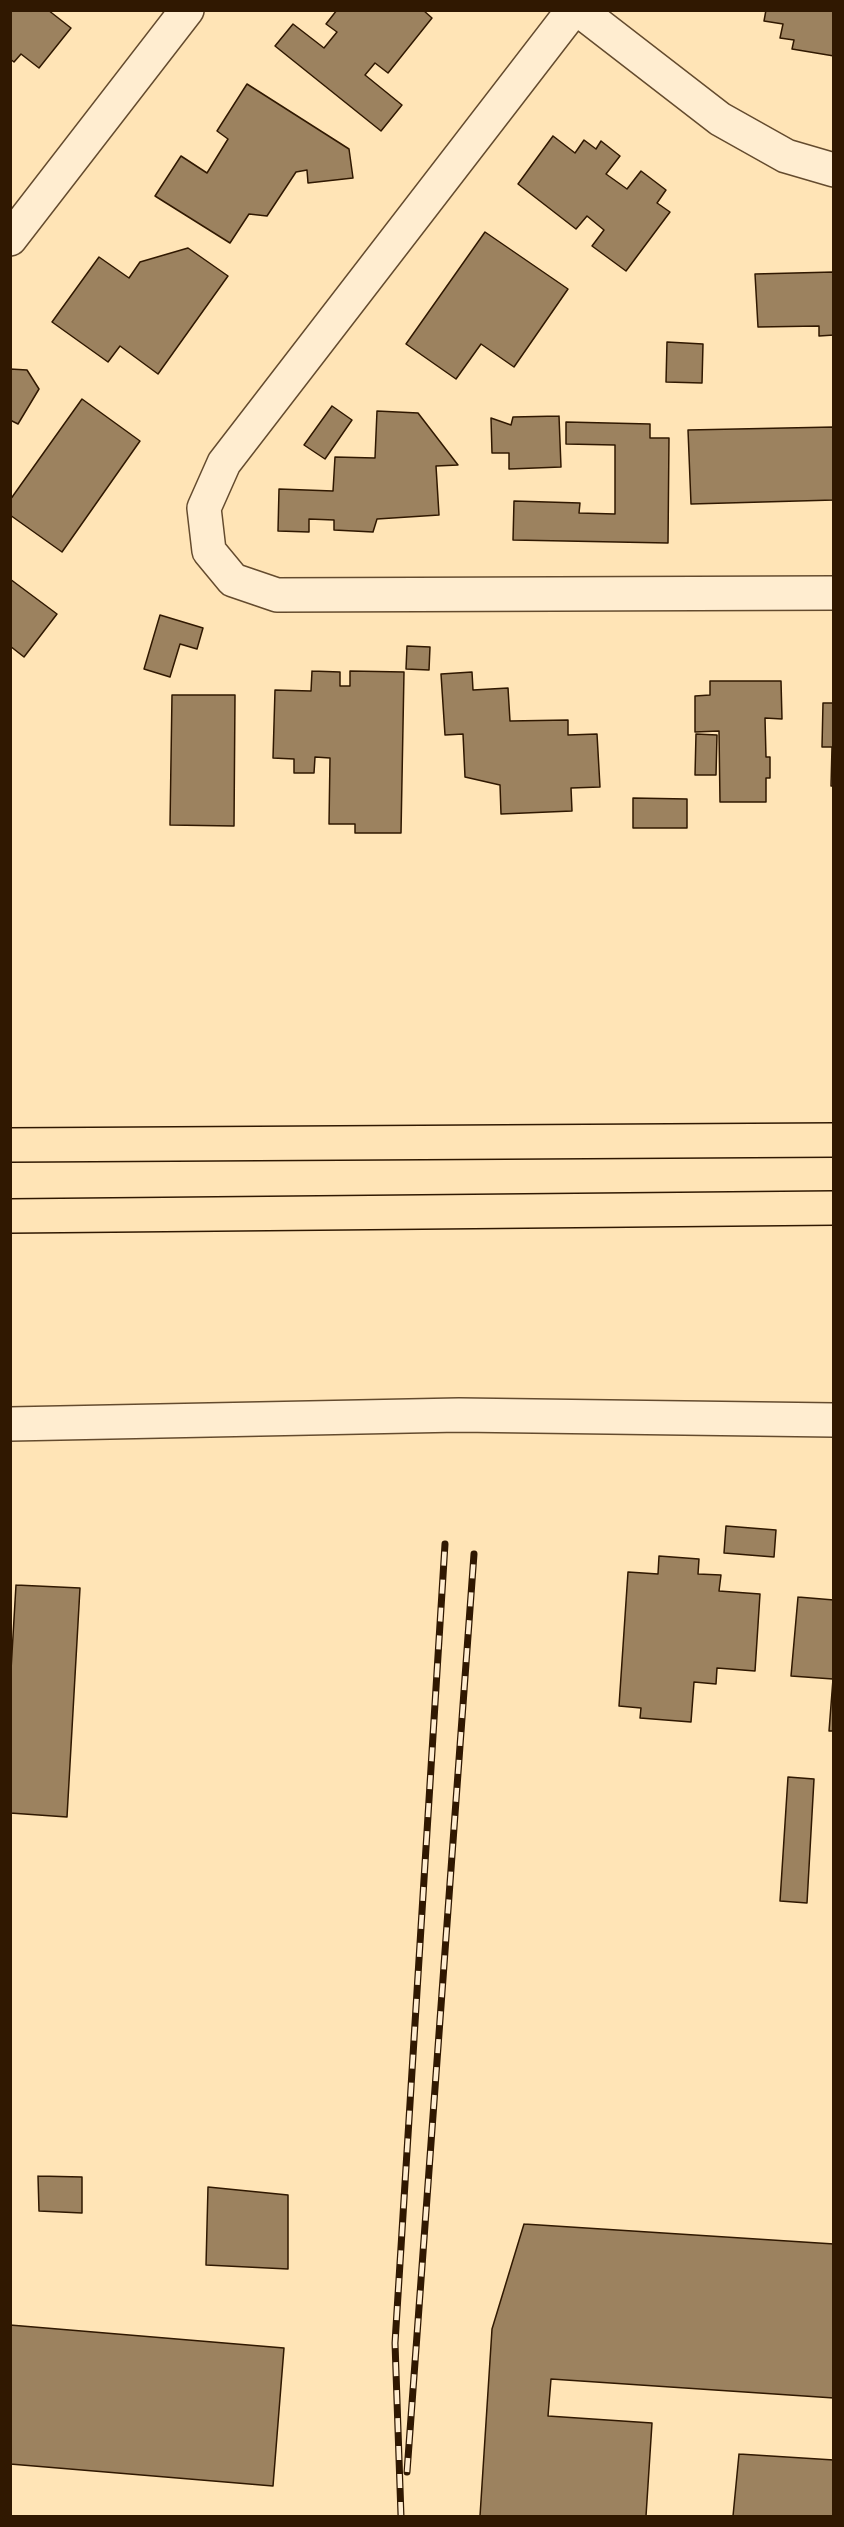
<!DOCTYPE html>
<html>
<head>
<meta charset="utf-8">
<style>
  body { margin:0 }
  #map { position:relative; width:844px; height:2527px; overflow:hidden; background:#ffe4b6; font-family:"Sorts Mill Goudy",serif }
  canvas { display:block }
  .frame { position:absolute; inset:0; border:12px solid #301801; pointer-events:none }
</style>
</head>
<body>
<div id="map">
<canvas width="844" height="2527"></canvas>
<div class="frame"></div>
</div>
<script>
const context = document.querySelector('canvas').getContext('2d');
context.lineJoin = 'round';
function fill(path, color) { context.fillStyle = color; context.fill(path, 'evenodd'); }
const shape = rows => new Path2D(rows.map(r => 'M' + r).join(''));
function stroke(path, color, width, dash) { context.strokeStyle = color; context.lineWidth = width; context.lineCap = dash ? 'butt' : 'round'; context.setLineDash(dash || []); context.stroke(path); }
const building = shape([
  [10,10,48,10,71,28,39,68,21,54,14,62,10,59,10,10],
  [337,10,423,10,432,18,388,73,375,63,365,75,402,105,381,131,275,46,293,24,324,48,337,32,326,24,337,10],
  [766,10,834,10,834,56,792,49,794,40,780,38,783,24,764,21,766,10],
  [247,84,349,149,353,178,308,183,307,170,296,172,267,216,249,214,230,243,155,196,181,156,207,173,228,139,217,131,247,84],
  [553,136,575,153,584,140,596,149,601,141,620,156,606,174,627,189,641,171,666,190,657,203,670,212,626,271,592,246,604,230,587,216,576,229,518,184,553,136],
  [485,232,568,289,514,367,481,344,456,379,406,344,485,232],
  [188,248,228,276,158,374,120,346,108,362,52,322,99,257,129,278,140,262,188,248],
  [834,272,834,335,819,336,819,326,758,327,755,274,834,272],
  [667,342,703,344,702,383,666,382,667,342],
  [10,369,27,370,39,389,18,424,10,420,10,369],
  [82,399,140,441,62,552,10,515,10,500,82,399],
  [332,406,352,420,325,459,304,445,332,406],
  [377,411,418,413,458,465,436,466,439,515,377,519,373,532,334,530,334,520,309,519,309,532,278,531,279,489,333,491,335,457,375,458,377,411],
  [559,416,561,467,509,469,509,453,492,453,491,418,511,425,513,417,559,416],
  [566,422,650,424,650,438,669,438,668,543,513,540,514,501,580,503,579,513,615,514,615,445,566,444,566,422],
  [834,427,834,500,691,504,688,430,834,427],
  [10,579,57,614,24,657,10,646,10,579],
  [160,615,203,628,197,649,180,644,170,677,144,669,160,615],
  [407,646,430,647,429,670,406,669,407,646],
  [312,671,340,672,340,686,350,686,350,671,404,672,401,833,355,833,355,824,329,824,330,758,315,757,314,773,294,773,294,759,273,758,275,690,311,691,312,671],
  [472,672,473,690,508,688,510,721,568,720,568,735,597,734,600,787,571,788,572,811,501,814,500,785,465,777,463,734,445,735,441,674,472,672],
  [710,681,781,681,782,719,765,718,766,757,770,757,770,778,766,778,766,802,720,802,719,731,695,732,695,696,710,695,710,681],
  [172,695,235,695,234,826,170,825,172,695],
  [823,703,834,703,834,786,831,786,832,747,822,747,823,703],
  [696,734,717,735,716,775,695,775,696,734],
  [633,798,687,799,687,828,633,828,633,798],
  [726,1526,776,1530,774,1557,724,1553,726,1526],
  [659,1556,699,1559,698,1574,721,1575,719,1591,760,1594,755,1671,717,1668,716,1684,694,1682,691,1722,640,1718,641,1708,619,1706,628,1572,658,1574,659,1556],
  [16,1585,80,1588,67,1817,10,1813,10,1687,16,1585],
  [798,1597,834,1600,834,1731,829,1731,833,1679,791,1676,798,1597],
  [788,1777,814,1779,807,1903,780,1901,788,1777],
  [38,2176,82,2177,82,2213,39,2211,38,2176],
  [208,2187,288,2195,288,2269,206,2265,208,2187],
  [524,2224,834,2244,834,2398,551,2379,548,2416,652,2423,646,2516,480,2516,492,2329,524,2224],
  [10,2325,284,2348,273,2486,10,2464,10,2325],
  [739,2454,834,2460,834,2516,733,2516,739,2454]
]);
fill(building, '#9c825f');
stroke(building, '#301801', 1.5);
const minor = shape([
  [573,10,224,463,204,508,209,551,233,580,277,595,834,593],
  [579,10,720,119,786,156,834,170],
  [10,239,187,10],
  [10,1424,459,1415,834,1420]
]);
const highway = shape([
  [10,1145,834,1140],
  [10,1216,834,1208]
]);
stroke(minor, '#644b2e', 36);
stroke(highway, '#301801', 36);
stroke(minor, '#ffedd0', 33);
stroke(highway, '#ffe4b6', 33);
const rail = shape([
  [407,2472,474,1554],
  [401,2516,395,2343,445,1544]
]);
stroke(rail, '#301801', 7);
stroke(rail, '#ffedd0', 4.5, [14]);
</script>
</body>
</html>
